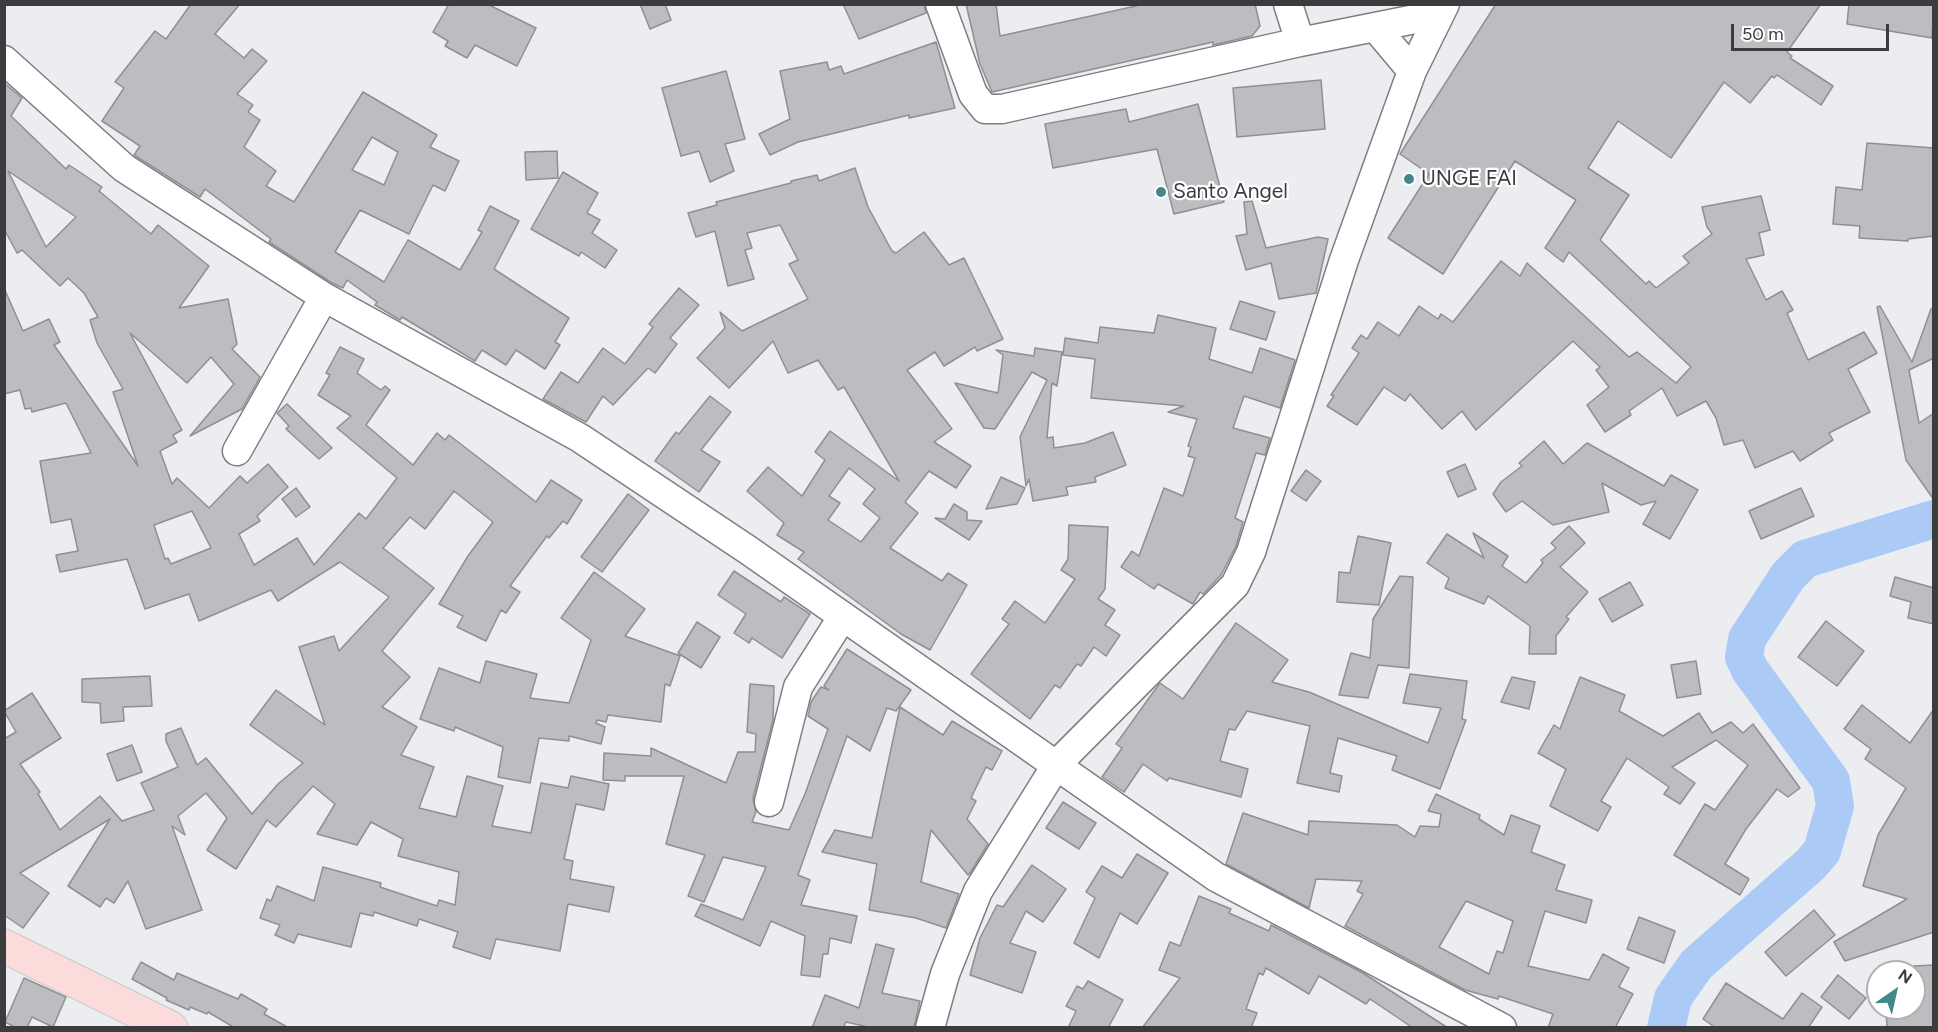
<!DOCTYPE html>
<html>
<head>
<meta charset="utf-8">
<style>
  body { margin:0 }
  #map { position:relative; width:1938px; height:1032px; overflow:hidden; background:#ebedf1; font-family:Figtree,sans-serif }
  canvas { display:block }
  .frame { position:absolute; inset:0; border:6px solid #3b3c3d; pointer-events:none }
  .north { position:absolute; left:1866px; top:960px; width:60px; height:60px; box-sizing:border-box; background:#fff; border:2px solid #b1b1b1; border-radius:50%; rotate:34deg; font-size:16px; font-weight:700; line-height:24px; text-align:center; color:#3b3c3d }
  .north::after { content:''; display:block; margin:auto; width:21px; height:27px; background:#40888b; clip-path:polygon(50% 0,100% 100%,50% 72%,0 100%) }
  .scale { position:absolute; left:1731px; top:24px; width:158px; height:27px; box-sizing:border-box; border:3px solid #3b3c3d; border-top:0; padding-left:8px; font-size:18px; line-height:21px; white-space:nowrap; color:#3b3c3d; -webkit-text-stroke:4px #fff; paint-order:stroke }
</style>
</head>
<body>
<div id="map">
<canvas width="1938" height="1032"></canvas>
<div class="frame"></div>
<div class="north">N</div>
<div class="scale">50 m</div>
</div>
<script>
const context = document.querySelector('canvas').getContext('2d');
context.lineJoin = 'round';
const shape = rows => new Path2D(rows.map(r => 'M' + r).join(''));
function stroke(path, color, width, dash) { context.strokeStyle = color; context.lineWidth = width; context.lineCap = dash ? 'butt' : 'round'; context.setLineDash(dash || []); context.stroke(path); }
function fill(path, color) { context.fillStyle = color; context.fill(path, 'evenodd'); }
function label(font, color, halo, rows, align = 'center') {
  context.font = font + ' Figtree,sans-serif'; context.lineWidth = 4.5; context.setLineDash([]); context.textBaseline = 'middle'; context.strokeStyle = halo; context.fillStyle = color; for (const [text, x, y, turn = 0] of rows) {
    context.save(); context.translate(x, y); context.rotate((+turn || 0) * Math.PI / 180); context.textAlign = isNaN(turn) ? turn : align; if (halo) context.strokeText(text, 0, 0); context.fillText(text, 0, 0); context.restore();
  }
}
stroke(shape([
  [1666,1028,1673,998,1696,965,1811,864,1822,851,1835,806,1831,781,1750,670,1744,657,1747,639,1788,576,1805,559,1934,519]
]), '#abcbf6', 38);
const building = shape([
  [191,4,240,4,215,34,244,58,252,49,267,61,237,94,253,105,248,112,260,120,244,147,276,171,266,186,294,202,363,92,437,135,430,147,459,161,445,191,433,185,409,234,360,210,335,252,384,282,408,240,460,270,482,232,478,230,490,206,519,221,494,269,569,318,555,342,560,345,545,369,516,350,506,365,482,350,475,361,402,317,400,320,375,305,377,302,347,280,343,288,332,283,269,242,271,239,205,189,200,197,134,155,140,146,102,121,124,88,115,82,155,31,166,39,191,4],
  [372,137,398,152,384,185,352,170,372,137],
  [449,4,487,4,536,28,517,66,475,45,467,58,445,46,448,41,433,32,449,4],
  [640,4,665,4,671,20,650,29,640,4],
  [843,4,924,4,926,13,859,39,843,4],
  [966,4,996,4,1000,36,1145,4,1255,4,1260,26,1252,36,1213,45,1213,42,992,92,980,64,966,4],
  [1496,4,1821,4,1787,52,1792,56,1790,58,1833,86,1821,105,1777,75,1774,78,1772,76,1750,103,1724,82,1671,158,1618,121,1588,168,1629,195,1600,240,1646,284,1649,281,1656,288,1689,263,1683,256,1712,234,1707,227,1702,207,1761,196,1770,230,1759,233,1764,255,1746,259,1766,300,1782,291,1793,310,1787,313,1808,360,1864,332,1877,353,1848,369,1870,412,1829,433,1833,440,1800,461,1793,451,1755,468,1743,440,1724,445,1716,418,1706,401,1677,416,1662,388,1629,411,1631,415,1605,432,1587,405,1609,387,1596,370,1600,367,1573,341,1476,430,1462,411,1442,429,1410,394,1405,401,1384,387,1357,425,1327,406,1334,396,1331,395,1359,353,1352,348,1361,335,1367,339,1378,322,1399,336,1419,306,1438,319,1441,314,1453,322,1501,261,1520,276,1527,263,1629,357,1637,352,1676,383,1691,367,1569,252,1563,262,1545,248,1576,200,1515,161,1443,274,1388,238,1429,174,1400,154,1496,4],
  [1849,4,1934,4,1932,38,1847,24,1849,4],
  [936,42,955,108,909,118,909,115,798,142,770,155,759,134,790,119,780,71,827,62,829,70,841,66,844,74,936,42],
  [726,71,745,139,725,144,734,171,710,182,699,151,681,156,662,88,726,71],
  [1321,80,1325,129,1237,137,1233,88,1321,80],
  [4,83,22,98,11,116,66,169,69,165,102,187,99,191,151,234,158,225,209,266,179,308,228,299,237,344,232,349,260,377,242,409,190,436,234,384,211,357,187,383,130,333,182,430,173,435,177,442,160,451,172,484,177,478,209,508,240,476,247,483,268,464,288,487,257,516,260,521,239,534,254,565,297,538,314,565,359,513,366,519,397,478,337,428,351,416,318,395,330,375,326,373,340,347,364,359,357,373,381,390,385,386,390,390,366,425,413,465,437,433,445,440,449,435,536,502,551,480,582,500,567,524,563,521,549,538,547,536,510,586,520,592,506,613,501,610,486,641,457,627,463,616,439,604,468,556,493,522,454,491,425,529,410,517,383,548,434,588,382,651,410,677,382,707,417,727,401,755,434,767,419,808,456,817,467,776,503,786,492,826,531,833,541,783,568,788,571,776,609,784,604,810,576,804,564,859,573,861,570,879,614,887,609,912,568,904,560,951,496,939,490,959,453,947,458,932,419,919,417,926,374,912,373,916,360,913,351,947,298,934,294,943,275,935,280,925,260,918,267,899,271,901,277,886,314,901,323,867,381,883,380,887,437,906,439,900,455,905,459,872,398,856,403,839,371,822,357,845,317,834,335,804,313,786,276,827,267,820,236,869,207,850,227,818,206,793,178,816,185,835,172,826,202,910,146,929,128,881,114,903,106,898,100,907,68,886,110,819,20,873,49,893,23,928,4,915,4,739,16,732,4,711,32,693,61,738,20,764,40,792,38,794,60,830,100,796,122,821,154,810,141,783,178,767,166,741,166,734,181,728,197,765,206,758,252,814,278,784,303,763,250,725,276,690,325,725,299,647,334,636,339,651,389,597,340,562,278,601,271,590,199,621,189,594,145,609,127,559,60,572,56,555,78,551,71,519,51,523,40,461,91,453,66,403,32,412,31,408,25,409,20,390,4,394,4,288,23,331,49,319,60,342,54,345,138,466,113,392,123,389,97,343,90,320,98,317,84,293,68,278,60,286,22,250,17,253,4,229,4,83],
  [8,171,76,217,46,247,8,171],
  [192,511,211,548,171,564,168,558,165,559,154,525,192,511],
  [1198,104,1224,202,1174,214,1157,149,1053,168,1045,124,1126,109,1129,122,1198,104],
  [1867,143,1934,148,1934,236,1908,239,1908,241,1859,238,1860,226,1833,224,1836,187,1862,190,1867,143],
  [557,151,558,178,526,180,525,152,557,151],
  [855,168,868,207,892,251,896,253,924,232,949,265,964,258,1003,339,977,351,975,347,944,366,935,352,907,370,952,429,934,442,971,466,956,488,929,471,905,502,918,513,890,548,942,581,948,573,967,585,930,650,901,634,798,559,804,552,777,535,784,523,747,491,768,467,802,496,825,460,815,452,830,431,899,481,844,387,838,390,818,360,788,373,773,341,729,388,697,358,725,328,720,312,742,331,808,299,789,264,798,260,780,225,747,233,752,248,745,250,754,279,728,286,715,231,696,237,688,213,717,205,716,202,791,183,791,181,817,175,819,181,855,168],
  [849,468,875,489,863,504,880,518,861,542,828,520,840,503,829,496,849,468],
  [563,172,598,193,587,213,600,220,592,233,617,250,605,268,581,252,579,256,531,229,563,172],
  [1252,201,1266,248,1318,237,1328,239,1316,293,1279,299,1271,263,1246,270,1236,236,1247,234,1244,202,1252,201],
  [679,288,699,305,670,338,677,344,655,373,648,368,613,405,603,396,586,422,543,399,561,372,578,383,603,348,625,364,653,327,649,324,679,288],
  [1240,301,1275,312,1266,340,1230,329,1240,301],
  [1880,306,1912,362,1931,309,1934,309,1934,358,1909,370,1919,423,1934,413,1934,500,1906,460,1877,307,1880,306],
  [1158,315,1216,328,1209,359,1252,373,1260,348,1295,360,1280,408,1244,396,1233,428,1270,438,1265,455,1256,453,1235,518,1243,522,1236,546,1221,575,1203,594,1200,592,1193,604,1158,584,1154,589,1121,567,1132,551,1139,556,1164,488,1183,496,1195,458,1188,456,1191,447,1188,446,1197,419,1168,412,1184,406,1091,398,1095,359,1063,355,1065,338,1098,343,1100,327,1154,333,1158,315],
  [1035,348,1062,352,1057,386,1052,383,1047,438,1053,437,1054,448,1085,443,1113,432,1126,465,1095,477,1096,482,1066,487,1068,495,1033,501,1029,479,1026,486,1020,437,1047,380,1032,372,995,429,984,428,955,383,998,393,1003,355,996,350,1034,356,1035,348],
  [710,396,731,412,701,450,720,462,699,492,655,461,676,432,679,434,710,396],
  [287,404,332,448,319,459,286,429,289,426,277,413,287,404],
  [1544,441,1563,464,1587,443,1664,486,1671,475,1698,490,1670,539,1643,524,1656,501,1641,505,1602,483,1609,512,1553,525,1522,501,1506,512,1493,494,1501,482,1522,466,1519,463,1544,441],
  [1465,464,1476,489,1458,497,1447,472,1465,464],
  [1306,470,1321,481,1306,501,1291,491,1306,470],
  [1001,477,1025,488,1017,504,986,509,1001,477],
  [296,488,310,507,296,517,282,499,296,488],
  [1801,488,1814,516,1761,539,1749,511,1801,488],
  [628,494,649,510,602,572,581,557,628,494],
  [954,504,967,512,967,520,982,521,969,540,935,518,945,519,954,504],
  [1069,525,1108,527,1105,589,1098,599,1115,610,1105,625,1120,635,1106,656,1094,647,1081,666,1077,664,1060,688,1055,685,1030,719,971,674,1009,624,1002,619,1015,601,1045,623,1075,579,1061,570,1068,559,1069,525],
  [1569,526,1585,543,1560,567,1588,592,1566,617,1569,619,1556,636,1556,654,1529,654,1530,626,1488,596,1484,604,1445,588,1449,578,1427,563,1447,534,1484,558,1473,533,1508,556,1502,566,1526,583,1543,563,1541,560,1556,548,1551,543,1569,526],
  [1358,536,1391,543,1379,605,1337,602,1339,572,1350,573,1358,536],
  [734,571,781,602,784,597,810,614,782,658,752,638,749,643,734,633,746,614,718,595,734,571],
  [594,572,645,609,625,636,680,656,670,686,665,684,661,722,608,715,606,722,597,720,596,723,605,727,601,744,569,736,569,741,539,738,530,783,498,777,503,747,455,727,454,731,420,719,439,668,480,683,486,661,537,674,530,698,569,703,591,640,561,618,594,572],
  [1400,576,1413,577,1409,668,1378,665,1368,698,1339,695,1351,653,1370,658,1373,619,1400,576],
  [1895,577,1934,588,1934,624,1908,618,1911,602,1890,596,1895,577],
  [1630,582,1643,605,1612,622,1599,599,1630,582],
  [1826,621,1864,651,1837,686,1798,657,1826,621],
  [697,622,720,637,701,668,678,653,697,622],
  [1236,623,1288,660,1272,682,1309,692,1428,743,1441,708,1403,703,1410,674,1467,681,1462,719,1466,720,1440,789,1392,770,1397,756,1338,738,1330,773,1342,776,1339,792,1297,783,1310,726,1247,711,1235,730,1229,729,1220,761,1248,769,1241,797,1169,778,1167,781,1143,764,1124,792,1102,777,1122,748,1116,744,1157,687,1160,683,1183,699,1236,623],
  [847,649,911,690,896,711,887,708,870,751,847,736,798,875,810,880,801,905,857,916,851,943,830,938,828,954,823,954,820,977,801,975,805,936,771,921,760,946,695,916,701,904,743,920,766,867,723,857,704,902,688,896,705,855,666,844,684,776,625,776,625,781,603,780,604,753,651,756,651,748,726,783,738,752,755,752,756,734,747,732,750,684,774,686,773,720,753,798,756,812,752,822,789,830,805,794,828,729,808,716,811,702,821,687,829,690,824,686,847,649],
  [1696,661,1701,694,1677,698,1671,665,1696,661],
  [150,676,152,706,123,707,124,721,101,723,100,703,82,702,82,679,150,676],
  [1512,677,1535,682,1529,709,1501,702,1512,677],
  [1580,677,1625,695,1619,711,1663,736,1699,713,1712,733,1731,722,1743,733,1753,724,1800,788,1788,797,1777,789,1746,829,1725,864,1749,879,1740,895,1674,855,1705,804,1715,810,1748,765,1716,740,1672,767,1695,783,1680,804,1664,794,1669,787,1627,758,1601,801,1611,807,1598,831,1550,806,1566,769,1538,753,1554,725,1560,729,1580,677],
  [1862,705,1910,743,1934,709,1934,932,1845,961,1834,942,1907,899,1863,886,1878,835,1906,788,1865,759,1871,749,1844,729,1862,705],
  [900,707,943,735,952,721,1002,751,992,770,986,767,971,798,976,801,967,819,988,844,970,873,968,875,931,830,921,882,959,894,946,928,916,918,869,910,877,864,822,852,835,830,872,838,900,707],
  [132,745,142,772,117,781,107,754,132,745],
  [1436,794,1480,815,1479,819,1504,835,1511,815,1540,826,1531,852,1565,865,1556,890,1592,900,1586,923,1545,911,1528,966,1589,980,1603,954,1629,968,1619,987,1633,994,1615,1028,1548,1028,1553,1014,1499,996,1498,999,1465,990,1345,926,1363,894,1357,891,1362,881,1316,879,1309,908,1226,864,1243,813,1308,835,1309,821,1397,825,1415,837,1420,826,1439,827,1441,814,1428,811,1436,794],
  [1466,901,1513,921,1503,953,1497,951,1489,974,1439,947,1466,901],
  [1063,802,1096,823,1079,849,1046,828,1063,802],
  [1137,854,1168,873,1137,924,1120,913,1099,958,1074,943,1095,898,1086,892,1102,866,1122,878,1137,854],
  [1032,865,1066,889,1043,922,1026,911,1010,943,1036,952,1022,993,970,975,980,938,997,905,1003,907,1032,865],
  [1199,896,1231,909,1229,913,1269,931,1271,925,1363,973,1448,1028,1413,1028,1370,999,1366,1004,1319,976,1309,994,1266,968,1263,975,1259,973,1246,1009,1257,1013,1251,1028,1142,1028,1180,978,1159,970,1170,942,1180,946,1199,896],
  [1814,910,1835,935,1786,976,1765,952,1814,910],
  [1639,917,1675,931,1664,963,1627,949,1639,917],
  [876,944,894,949,882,993,920,1001,914,1028,873,1028,846,1022,843,1028,812,1028,825,995,859,1008,876,944],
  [141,962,174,980,177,973,238,999,241,994,267,1009,264,1014,289,1028,235,1028,208,1012,207,1014,190,1007,189,1010,166,1000,167,998,132,979,141,962],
  [1934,965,1934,1028,1887,1028,1886,1008,1914,1008,1914,966,1934,965],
  [1838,975,1866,998,1849,1019,1821,997,1838,975],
  [24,978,66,997,53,1027,32,1017,27,1028,17,1028,5,1022,24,978],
  [1088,981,1123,1000,1108,1028,1068,1028,1076,1011,1066,1006,1077,986,1083,989,1088,981],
  [1726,983,1783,1019,1802,993,1822,1007,1808,1028,1716,1028,1703,1019,1726,983]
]);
fill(building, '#bdbcc0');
stroke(building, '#908f93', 1.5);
const minor = shape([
  [940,4,973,94,985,109,1002,109,1300,42,1440,14],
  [1288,4,1300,42],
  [1375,27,1412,71],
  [4,60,124,168,324,297,580,438,748,550,1216,877,1502,1028],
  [237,451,324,297],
  [769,802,798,687,843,616],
  [930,1028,945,974,978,891,1057,764,1235,585,1251,552,1344,260,1412,71,1445,4]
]);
const major = shape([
  [4,946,171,1028]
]);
stroke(minor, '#7c7e82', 31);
stroke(major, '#c8c8c9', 35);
stroke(minor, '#fff', 28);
stroke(major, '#fcdcda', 33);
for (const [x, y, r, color] of [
  [1409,179,6,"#40888b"],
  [1161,192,6,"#40888b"]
]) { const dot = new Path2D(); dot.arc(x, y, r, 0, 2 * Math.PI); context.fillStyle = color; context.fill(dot); stroke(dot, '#fff', 2); }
label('21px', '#3b3c3d', '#fff', [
  ["UNGE FAI",1421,179],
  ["Santo Angel",1173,192]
], 'left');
</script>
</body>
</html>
